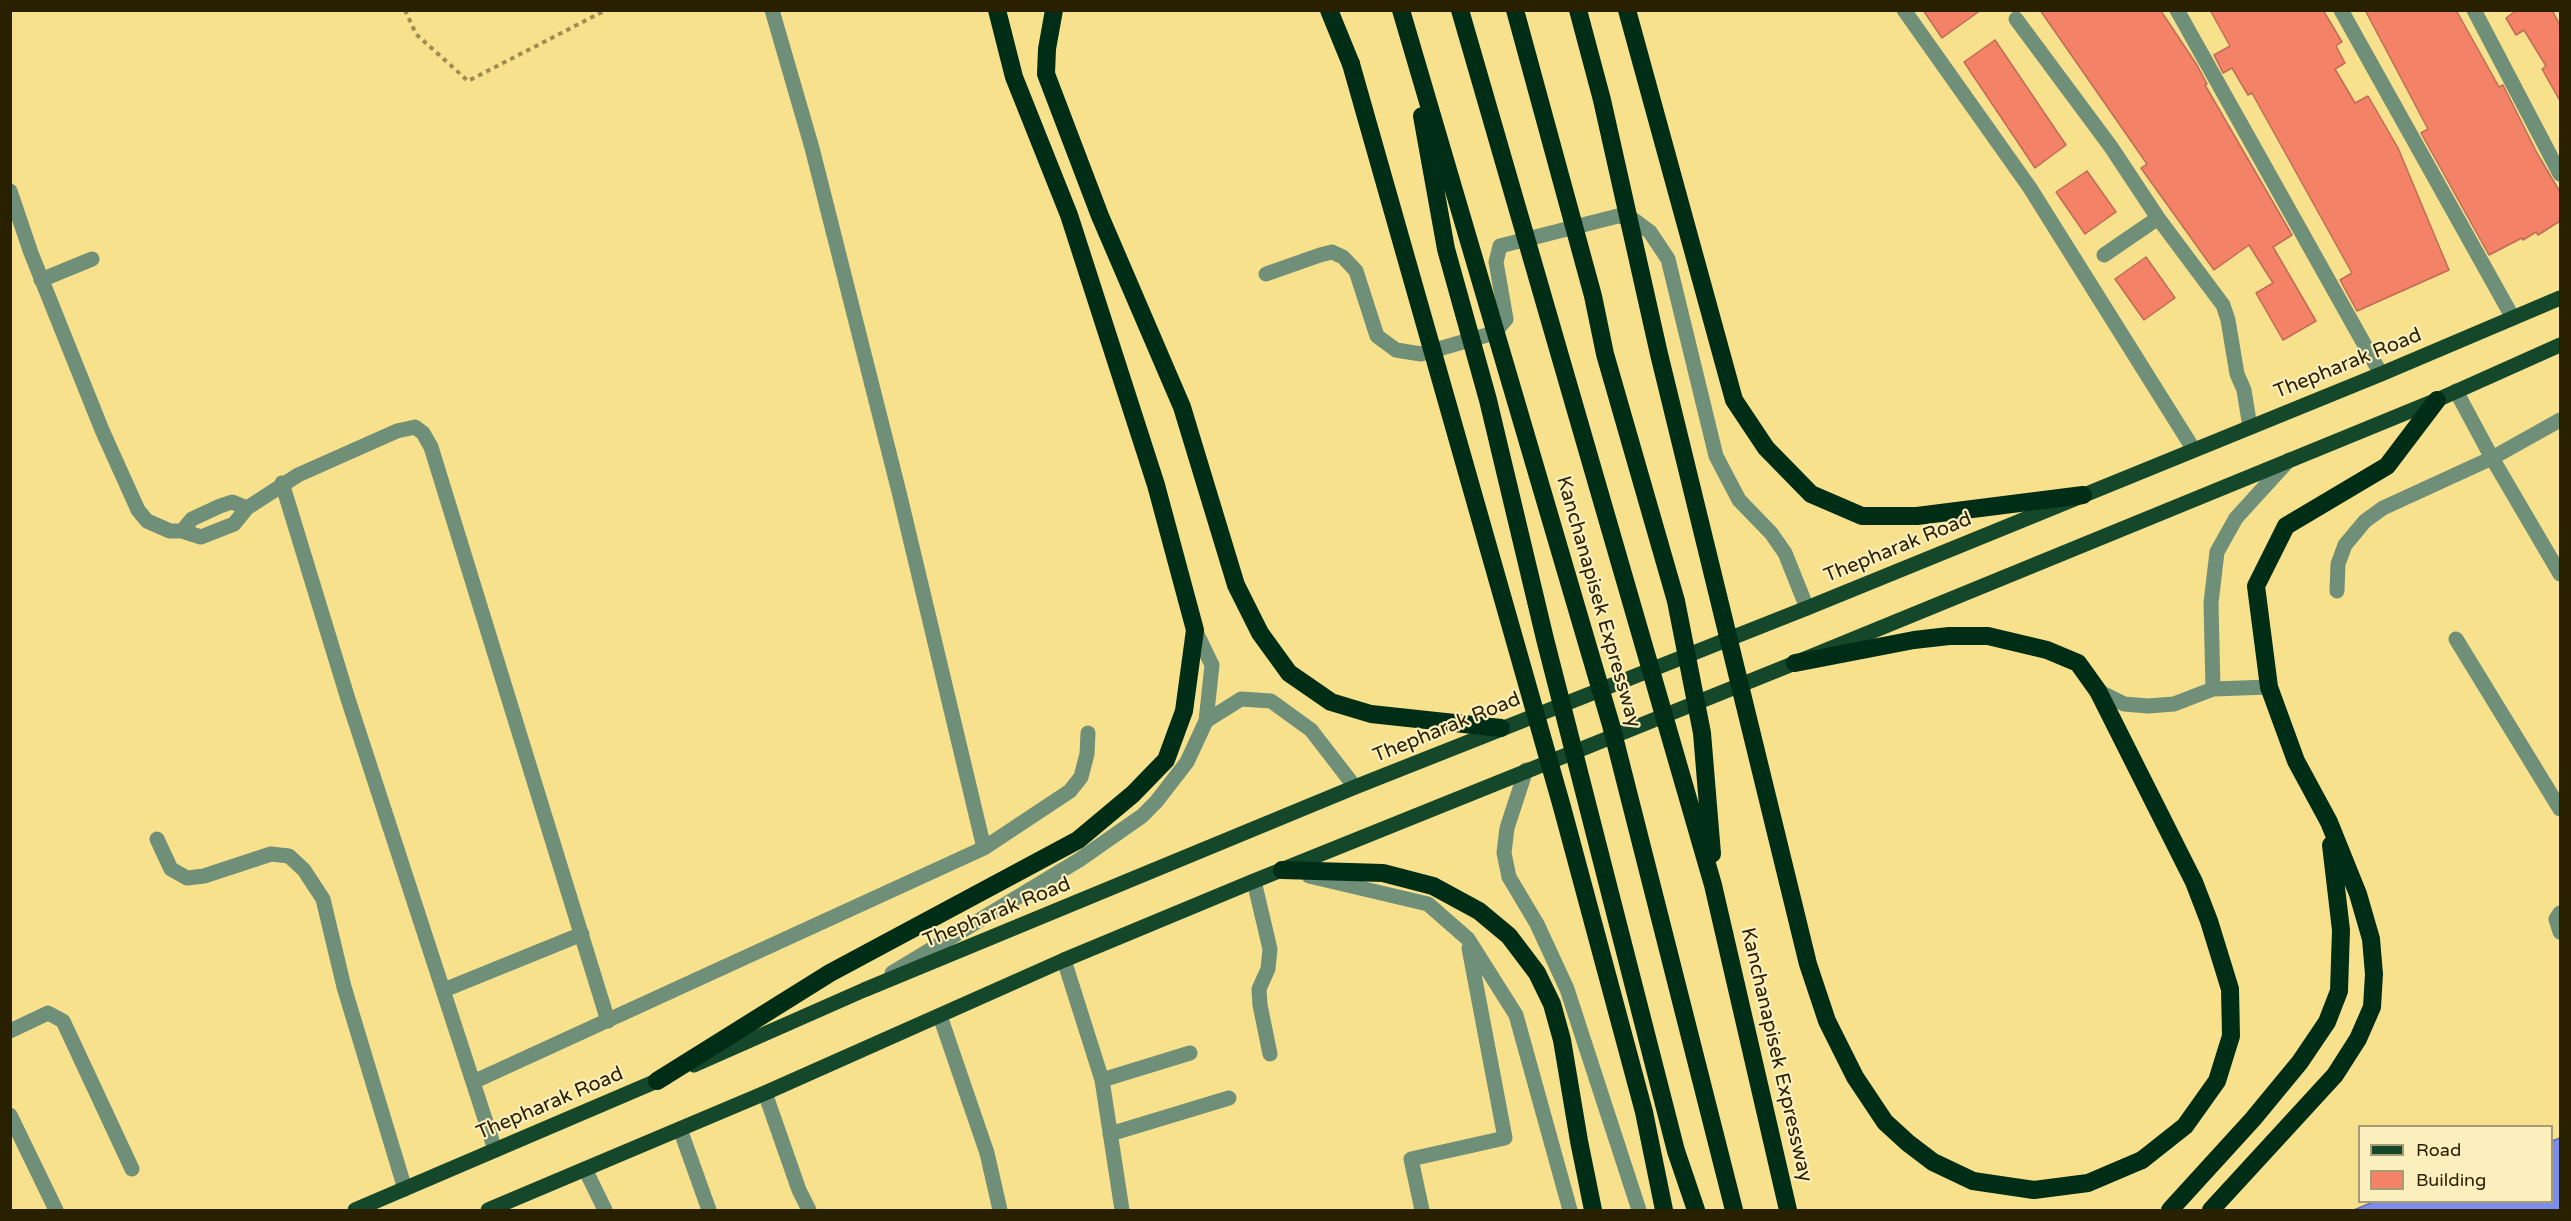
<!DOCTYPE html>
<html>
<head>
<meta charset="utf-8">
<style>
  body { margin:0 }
  #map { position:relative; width:2571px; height:1221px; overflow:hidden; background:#f8e18c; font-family:"Varela Round",sans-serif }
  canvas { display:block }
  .frame { position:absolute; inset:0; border:12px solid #292000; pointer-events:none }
  .legend { position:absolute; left:2358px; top:1125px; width:195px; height:78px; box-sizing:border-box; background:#fcefbe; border:2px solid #a89c72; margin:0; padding:8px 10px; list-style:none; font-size:18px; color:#292000 }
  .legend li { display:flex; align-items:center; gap:12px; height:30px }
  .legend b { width:30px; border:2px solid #a89c72 }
</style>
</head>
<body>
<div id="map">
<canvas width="2571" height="1221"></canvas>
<div class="frame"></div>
<ul class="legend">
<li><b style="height:8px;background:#15482b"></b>Road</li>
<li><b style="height:16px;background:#f38267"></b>Building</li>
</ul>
</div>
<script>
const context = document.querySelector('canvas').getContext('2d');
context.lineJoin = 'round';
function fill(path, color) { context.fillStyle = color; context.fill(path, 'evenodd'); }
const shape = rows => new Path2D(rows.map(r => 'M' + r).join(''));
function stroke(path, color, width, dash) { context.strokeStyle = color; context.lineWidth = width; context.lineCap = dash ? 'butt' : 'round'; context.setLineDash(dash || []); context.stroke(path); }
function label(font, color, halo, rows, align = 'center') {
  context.font = font + ' "Varela Round",sans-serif'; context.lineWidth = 4.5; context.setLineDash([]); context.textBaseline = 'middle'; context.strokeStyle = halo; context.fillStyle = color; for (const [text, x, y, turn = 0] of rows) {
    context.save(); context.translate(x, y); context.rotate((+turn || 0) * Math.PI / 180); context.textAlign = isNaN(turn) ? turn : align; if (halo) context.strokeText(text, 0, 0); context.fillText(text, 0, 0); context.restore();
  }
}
const water = shape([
  [2560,1138,2560,1210,2354,1210,2373,1202,2552,1202,2552,1141,2560,1138]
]);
fill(water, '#7d8dee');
stroke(water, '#646ca7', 1.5);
const building = shape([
  [1923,10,1981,10,1942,38,1923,10],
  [2040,10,2161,11,2197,65,2207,84,2205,85,2292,235,2273,247,2316,321,2283,340,2256,293,2273,283,2249,245,2214,270,2141,168,2147,164,2040,10],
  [2210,10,2323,10,2342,42,2336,46,2345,63,2335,69,2355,103,2368,96,2398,148,2449,270,2357,311,2340,280,2352,273,2252,93,2248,95,2232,68,2223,73,2214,55,2230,46,2210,10],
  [2365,10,2456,10,2499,87,2503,85,2537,153,2560,192,2560,221,2538,235,2536,232,2523,240,2522,238,2489,255,2421,133,2428,129,2365,10],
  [2517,10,2552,10,2560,25,2560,101,2542,69,2546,66,2524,30,2516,35,2506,18,2517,10],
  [1995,40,2066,145,2035,168,1964,62,1995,40],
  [2087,171,2116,212,2085,234,2056,192,2087,171],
  [2146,257,2175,298,2144,320,2115,279,2146,257]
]);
fill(building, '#f38267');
stroke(building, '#be6c58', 1.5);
stroke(shape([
  [405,10,416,34,468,81,606,10]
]), '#9e8d4f', 4, [4.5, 4.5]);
stroke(shape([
  [772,10,812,148,899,492,984,848],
  [1904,10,2030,188,2194,450],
  [2177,10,2381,374],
  [2341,10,2513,318],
  [2474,10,2560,174],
  [2016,19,2111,147,2158,218,2223,305,2228,320,2237,374,2244,390,2250,427],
  [10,191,31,253,102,430,138,510,147,521,170,531,182,531,201,537,234,524,247,508,298,475,397,431,415,427,423,433,431,447,608,1021],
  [2104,255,2158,218],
  [1266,274,1320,255,1332,252,1343,257,1356,271,1377,336,1396,350,1421,354,1494,333,1506,319,1496,262,1500,246,1618,216,1634,220,1650,232,1668,259,1716,456,1739,500,1771,533,1785,553,1807,608],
  [41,280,92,259],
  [2456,391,2492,458,2560,574],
  [282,483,348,699,473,1082],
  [182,531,192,519,220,506,232,502,247,508],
  [2337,591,2338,564,2345,545,2365,521,2383,508,2492,458,2560,420],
  [2456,639,2560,809],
  [2269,687,2213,689,2211,603,2217,552,2236,518,2289,460],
  [2098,691,2124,704,2148,706,2174,704,2213,689],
  [1206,721,1241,699,1271,701,1311,730,1355,787],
  [1526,770,1507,828,1504,853,1509,877,1537,924,1567,989,1639,1210],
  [157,839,171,869,187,878,204,876,271,854,289,856,304,870,323,899,344,987,405,1189],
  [1309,876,1428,904,1468,939,1516,1015,1570,1210],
  [1254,881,1270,949,1268,969,1259,989,1260,1005,1270,1054],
  [2560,913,2556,919,2560,932],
  [1064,960,1102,1080,1122,1210],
  [892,973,1079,860,1142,816,1156,802,1187,762,1206,721,1212,665,1195,630],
  [444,990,582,934],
  [940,1016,987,1153,1000,1210],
  [10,1031,48,1013,63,1021,132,1169],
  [1102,1080,1190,1053],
  [765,1093,799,1190,809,1210],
  [10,1115,56,1210],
  [680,1129,709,1210],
  [1110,1134,1229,1098],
  [495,1150,473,1082,984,848,1070,791,1081,777,1087,754,1088,733],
  [585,1169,605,1210],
  [1422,1210,1411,1159,1505,1138,1469,948]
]), '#6f8f79', 15);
stroke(shape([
  [694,1065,864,990,1355,787,1807,608,2381,374,2560,298],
  [355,1210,666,1077],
  [488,1210,765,1093,1064,960,1254,881,1795,663,2437,400,2560,345]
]), '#15482b', 15);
stroke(shape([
  [1054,10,1047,49,1046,74,1100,216,1182,407,1236,585,1260,633,1289,673,1331,702,1371,714,1501,728],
  [1329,10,1351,64],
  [1627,10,1734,400,1766,448,1811,494,1862,516,1917,516,2083,495],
  [1795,663,1914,640,1949,636,1988,636,2047,650,2078,663,2098,691,2194,882,2209,921,2230,989,2231,1036,2217,1081,2185,1126,2142,1160],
  [1282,870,1383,873,1433,886,1479,911,1509,936,1537,973,1552,1004,1562,1040,1579,1141,1593,1210],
  [657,1081,830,973,1078,840,1133,794,1166,760,1184,711,1195,630,1156,485,1069,215,1014,77,997,10],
  [2170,1210,2253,1119,2300,1062,2327,1022,2339,991,2341,930,2331,845],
  [2211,1210,2335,1075,2358,1039,2372,1007,2374,974,2371,939,2358,894,2329,822,2296,761,2269,687,2256,586,2286,526,2387,466,2437,400]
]), '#002d16', 18);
stroke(shape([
  [1401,10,1611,725,1734,1210],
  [1460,10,1713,885,1788,1210],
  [1515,10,1593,296,1605,354,1676,601,1702,733,1712,854],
  [1578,10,1602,100,1659,354,1808,964,1827,1021,1855,1077,1885,1122,1908,1143,1933,1162,1973,1181,2034,1190,2088,1183,2142,1160],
  [1351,64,1562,807,1644,1112,1664,1210],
  [1422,116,1446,249,1488,400,1545,639,1676,1151,1696,1210]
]), '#002d16', 18);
label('20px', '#292000', '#fcefbe', [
  ["Thepharak Road",2348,364,-22],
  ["Thepharak Road",1898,548,-22],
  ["Kanchanapisek Expressway",1598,602,74],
  ["Thepharak Road",1447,728,-22],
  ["Thepharak Road",997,913,-22],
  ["Kanchanapisek Expressway",1776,1055,77],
  ["Thepharak Road",550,1104,-23]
]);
</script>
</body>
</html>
